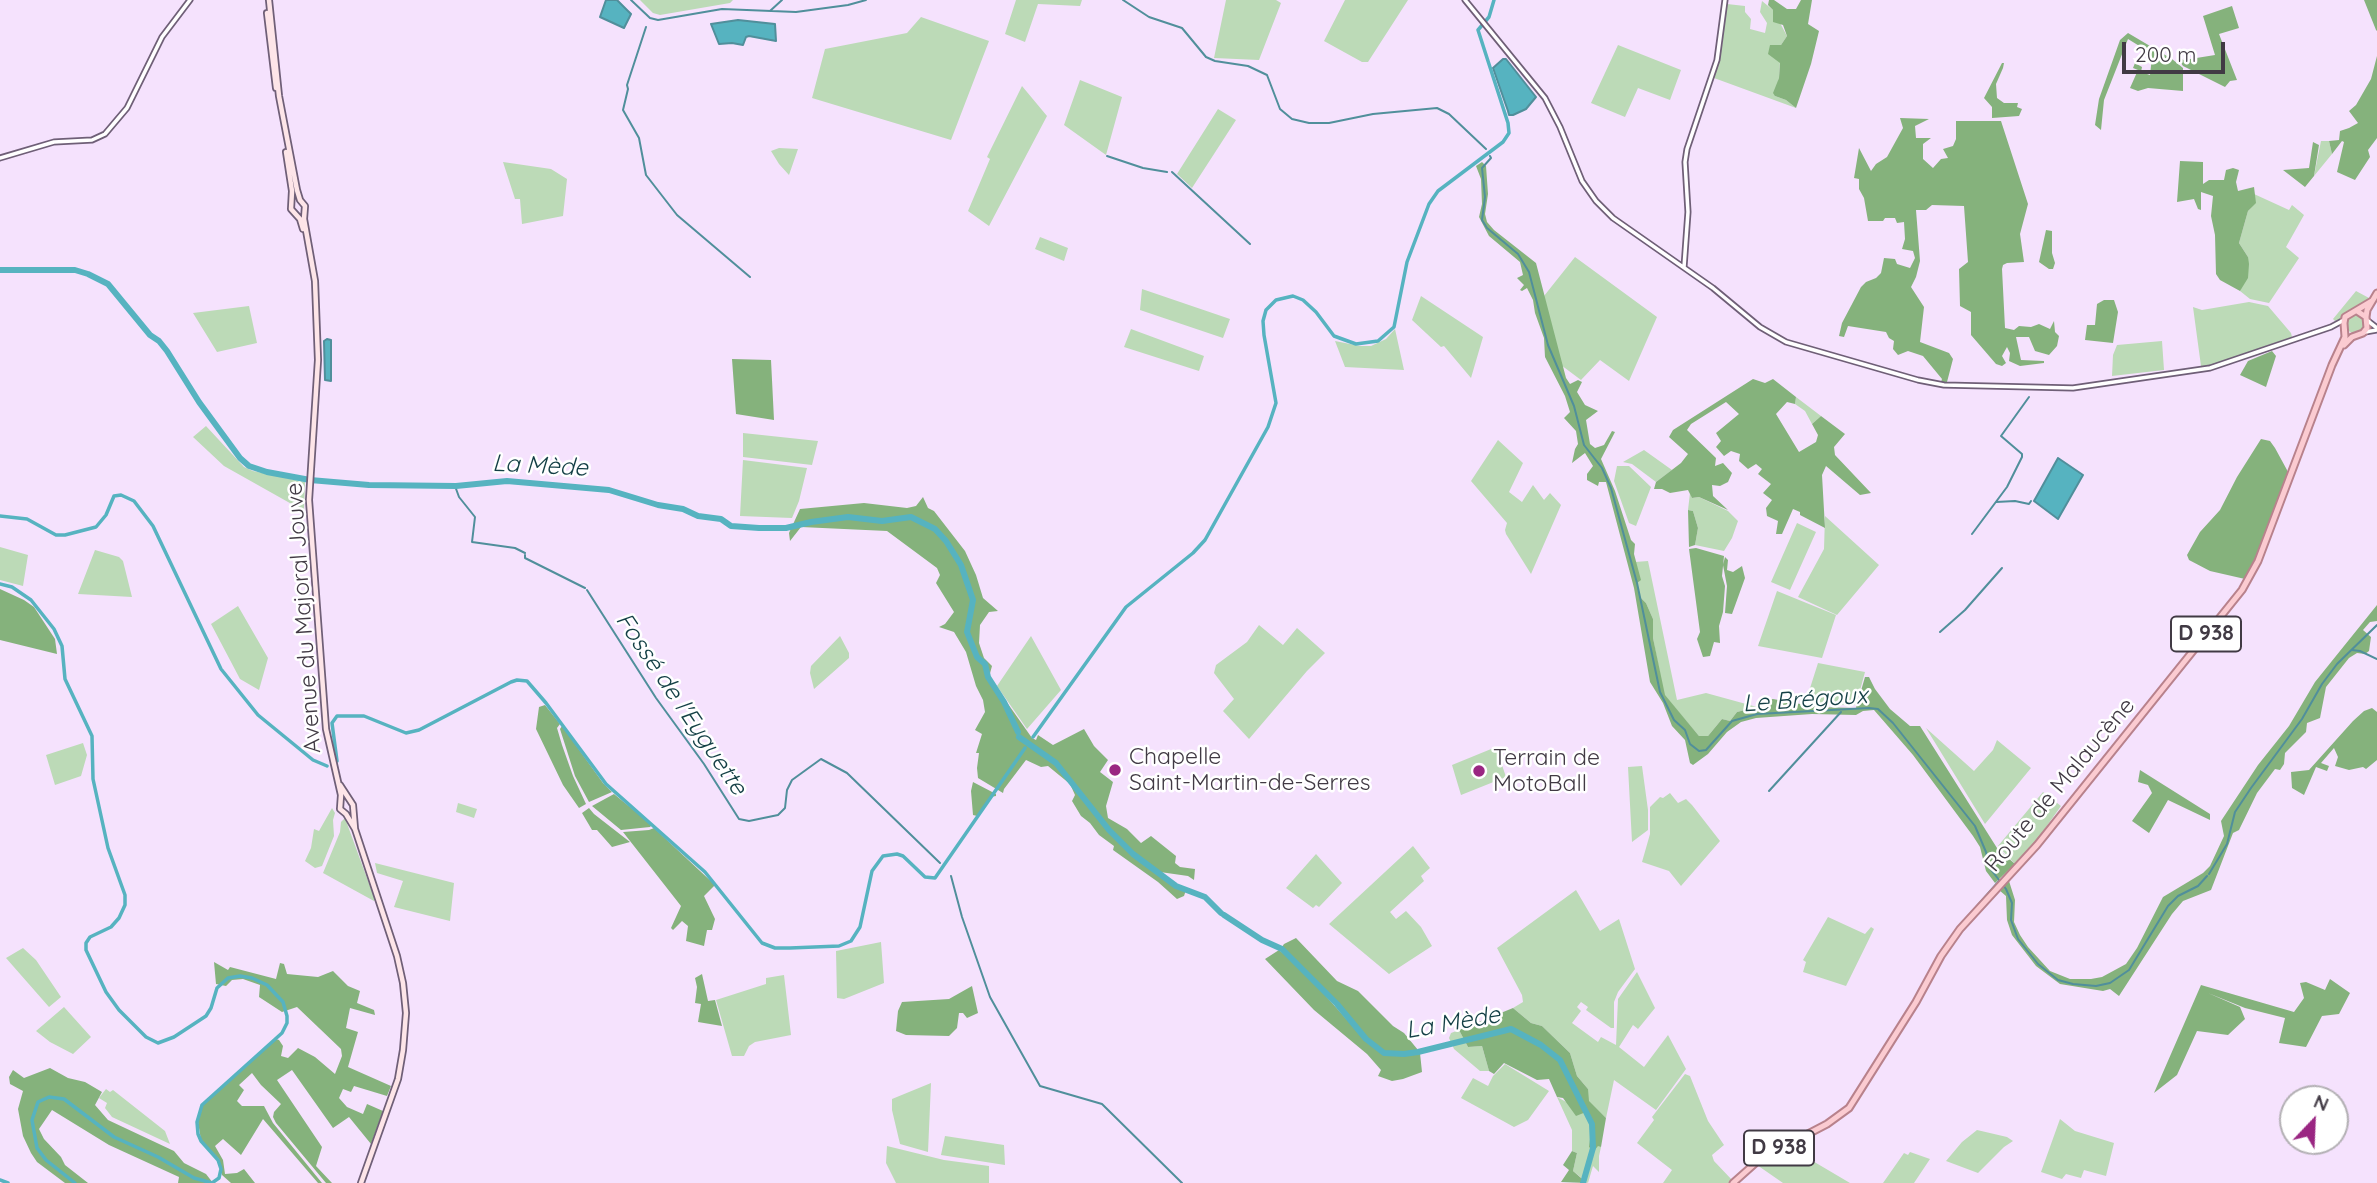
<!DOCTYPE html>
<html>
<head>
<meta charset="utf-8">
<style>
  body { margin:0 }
  #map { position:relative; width:2377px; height:1183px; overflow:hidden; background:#f5e2fd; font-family:Quicksand,sans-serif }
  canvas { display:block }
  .north { position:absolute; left:2279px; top:1085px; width:70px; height:70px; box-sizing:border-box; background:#fff; border:2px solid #b3b0b4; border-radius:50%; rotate:23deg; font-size:19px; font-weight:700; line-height:28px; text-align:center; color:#413a44 }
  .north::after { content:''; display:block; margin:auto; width:24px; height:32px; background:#9a2682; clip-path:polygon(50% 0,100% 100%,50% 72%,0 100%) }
  .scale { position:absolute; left:2122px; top:42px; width:103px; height:32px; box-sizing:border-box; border:4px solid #413a44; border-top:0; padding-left:9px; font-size:21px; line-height:24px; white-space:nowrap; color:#413a44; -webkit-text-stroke:5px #fff; paint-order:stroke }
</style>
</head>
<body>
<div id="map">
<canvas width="2377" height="1183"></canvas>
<div class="north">N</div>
<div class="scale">200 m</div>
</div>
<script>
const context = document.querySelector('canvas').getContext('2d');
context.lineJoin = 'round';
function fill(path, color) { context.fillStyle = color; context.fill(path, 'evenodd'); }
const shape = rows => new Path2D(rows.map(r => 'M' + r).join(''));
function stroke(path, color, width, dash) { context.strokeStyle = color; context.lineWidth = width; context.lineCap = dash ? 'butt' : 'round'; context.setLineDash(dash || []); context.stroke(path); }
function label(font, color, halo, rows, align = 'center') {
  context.font = font + ' Quicksand,sans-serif'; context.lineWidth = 5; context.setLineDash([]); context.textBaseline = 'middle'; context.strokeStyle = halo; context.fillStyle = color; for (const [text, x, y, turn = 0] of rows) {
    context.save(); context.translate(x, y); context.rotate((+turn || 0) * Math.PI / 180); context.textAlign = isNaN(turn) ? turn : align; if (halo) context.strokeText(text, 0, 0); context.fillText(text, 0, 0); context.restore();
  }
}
fill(shape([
  [640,0,733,0,730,3,660,15,653,13],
  [1016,0,1082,0,1080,6,1038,4,1025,42,1005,34],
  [1226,0,1276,0,1281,3,1259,60,1214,58],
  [1345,0,1408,0,1368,62,1362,62,1324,41],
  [1762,1,1773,10,1787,36,1781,45,1779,78,1775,96,1786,100,1796,108,1714,78,1722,46,1727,4,1745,6,1745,12,1751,19,1750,29,1765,33,1767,23,1760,12],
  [921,17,989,41,951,140,812,98,825,49,907,33],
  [1618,45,1681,70,1670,100,1638,88,1625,117,1591,103],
  [1080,80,1122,97,1106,155,1064,125],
  [1022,86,1047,116,989,226,968,211,990,159,987,157],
  [1218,109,1236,120,1192,188,1177,174],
  [2321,141,2329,141,2332,154,2314,176],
  [779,148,798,149,789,175,779,164,771,151],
  [503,162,551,169,567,179,563,216,522,224,520,199,515,199],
  [2254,194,2289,210,2292,205,2304,215,2286,247,2299,258,2269,303,2250,299,2240,291,2248,257,2239,243,2248,211,2255,203],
  [1040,237,1068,248,1064,261,1035,249],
  [1575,257,1657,317,1629,381,1600,360,1581,380,1561,365,1544,296],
  [1142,289,1230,319,1223,338,1140,310],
  [2356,291,2369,298,2364,305,2350,310,2342,318,2335,321,2333,319],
  [1421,296,1483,337,1471,378,1444,346,1441,347,1412,320],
  [2249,302,2268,306,2291,333,2292,337,2208,366,2201,366,2193,307,2202,310],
  [249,306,257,343,217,352,193,313],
  '2346 324a10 10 0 1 1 20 0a10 10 0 1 1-20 0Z',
  [1131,329,1204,356,1199,371,1124,347],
  [1395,329,1404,370,1345,367,1335,341,1360,346,1371,346,1386,339],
  [2162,341,2164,370,2112,376,2113,355,2117,345],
  [1796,397,1821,416,1812,424,1805,411,1795,404],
  [206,426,244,467,253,471,305,482,304,511,224,466,193,437],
  [743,433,818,441,812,465,743,457],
  [1498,440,1523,463,1509,492,1522,502,1533,485,1544,500,1550,493,1561,505,1531,574,1506,534,1505,530,1507,523,1471,481],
  [1644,450,1672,470,1656,482,1632,464,1623,462],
  [743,460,807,468,799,501,792,518,740,516],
  [1617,466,1629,466,1651,487,1636,526,1629,523,1614,481],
  [1690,493,1692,498,1699,497,1728,511,1738,521,1732,538,1724,551,1695,545,1698,528,1693,511,1688,510],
  [1825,516,1879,565,1837,615,1798,597,1824,549],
  [1797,523,1816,532,1790,590,1771,582],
  [0,547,28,555,23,586,0,580],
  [95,550,119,557,123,561,132,597,78,594],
  [1648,561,1677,700,1706,693,1757,707,1737,712,1730,721,1722,719,1708,736,1699,736,1664,695,1653,638,1653,619,1646,603,1640,597,1637,583,1635,562],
  [1777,591,1836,615,1822,658,1758,646],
  [238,606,268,658,259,690,240,679,211,624],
  [1259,625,1283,645,1297,628,1325,653,1307,671,1249,739,1223,711,1234,699,1214,673,1216,665,1247,642],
  [840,636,849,653,849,658,814,689,810,673,811,666],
  [1031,636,1061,690,1027,729,997,686],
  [1818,663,1865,672,1856,705,1805,704],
  [1926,728,1974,771,1993,750,1997,740,2031,768,1985,824],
  [83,743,87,755,81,776,55,785,46,755],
  [1496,747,1506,777,1461,795,1452,765],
  [1642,766,1648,810,1648,830,1632,842,1628,767],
  [2043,792,2061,806,2034,844,2015,864,1998,846],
  [1670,793,1678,803,1686,799,1692,805,1720,841,1681,886,1669,871,1642,862,1650,834,1650,807,1660,797,1663,798],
  [458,803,477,809,474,818,456,812],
  [332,808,335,813,333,820,334,836,322,866,315,868,305,861,311,848,314,829,319,831],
  [345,818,375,900,374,901,323,873,340,832,341,822],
  [1413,846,1430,868,1421,876,1424,881,1390,912,1396,919,1406,911,1421,927,1432,946,1389,974,1329,924],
  [1316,854,1342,883,1319,907,1316,905,1313,908,1286,888],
  [375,863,454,883,450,921,394,907,403,881,377,873],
  [1576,890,1600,931,1619,919,1635,969,1618,992,1614,1002,1614,1028,1611,1028,1586,1010,1588,1007,1581,1002,1577,1007,1581,1011,1572,1023,1598,1042,1601,1037,1616,1045,1618,999,1637,972,1655,1008,1638,1029,1633,1025,1619,1047,1644,1067,1668,1035,1686,1069,1656,1110,1614,1080,1606,1118,1588,1101,1588,1089,1577,1076,1570,1053,1542,1026,1531,1023,1513,1008,1523,1002,1522,995,1497,948],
  [1828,917,1865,934,1871,927,1874,929,1846,986,1803,972,1806,962,1803,960],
  [881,942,884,983,844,999,837,998,836,951],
  [23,948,36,960,61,997,49,1007,6,958],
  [784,975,791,1035,755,1042,749,1046,744,1056,732,1056,716,1000,766,984,766,978],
  [64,1007,91,1037,73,1054,50,1042,36,1031],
  [1459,1030,1468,1047,1482,1046,1489,1071,1480,1071,1454,1049,1449,1038,1451,1033],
  [1505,1064,1549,1091,1528,1120,1514,1127,1461,1098,1473,1078,1488,1086,1493,1076],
  [1685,1074,1690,1076,1708,1121,1724,1145,1712,1155,1714,1161,1733,1181,1731,1183,1663,1183,1672,1170,1637,1143,1654,1120,1652,1117],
  [931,1083,928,1152,900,1144,892,1110,892,1099],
  [106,1089,110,1092,113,1090,165,1131,170,1144,112,1117,105,1108,107,1103,99,1098],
  [1557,1097,1585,1112,1592,1124,1593,1134,1598,1145,1601,1147,1599,1156,1599,1172,1593,1166,1588,1183,1573,1171,1577,1153,1572,1151,1572,1130],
  [2060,1119,2075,1131,2114,1143,2106,1176,2084,1170,2081,1178,2066,1174,2062,1179,2041,1172],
  [1977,1130,2007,1137,2013,1141,2004,1147,1978,1173,1946,1161,1962,1142],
  [945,1136,1004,1145,1005,1165,941,1155],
  [887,1146,944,1160,989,1166,989,1183,896,1183,886,1163],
  [1789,1147,1850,1183,1783,1183,1757,1165],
  [1910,1152,1930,1159,1914,1183,1883,1183,1904,1153,1908,1155]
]), '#bcdab7');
fill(shape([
  [1769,0,1774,0,1787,9,1796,9,1801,0,1812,0,1808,24,1819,31,1811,64,1796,108,1786,100,1775,96,1773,93,1779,78,1780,63,1768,54,1770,45,1781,45,1787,36,1783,25,1773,22,1773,10,1768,5],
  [2364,0,2377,0,2377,31,2376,30],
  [2232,6,2239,28,2219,34,2237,80,2230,81,2225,87,2183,66,2177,57,2184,60,2215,55,2203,16],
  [2128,33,2172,59,2183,68,2183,91,2148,88,2138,91,2130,88,2138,70,2133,68,2135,63,2142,67,2141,72,2150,75,2152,57,2140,50,2141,47,2128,39,2104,100,2101,130,2095,125,2099,99,2120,40],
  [2377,56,2377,138,2368,150,2370,157,2355,180,2337,172,2344,142,2342,141,2332,154,2329,141,2339,140,2340,131,2349,128,2358,123,2349,111,2356,105,2371,79],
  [2002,63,2004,63,2003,68,1996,84,1997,98,2004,103,2018,103,2017,107,2022,109,2019,116,1992,118,1992,107,1984,98],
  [1900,118,1929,119,1915,126,1916,138,1931,138,1923,144,1923,159,1933,168,1941,159,1948,158,1943,149,1953,146,1956,139,1956,121,2001,121,2028,204,2020,234,2024,262,2007,263,2003,265,2002,269,2005,328,2014,330,2019,326,2031,327,2039,324,2050,329,2054,321,2055,332,2059,336,2057,346,2049,355,2035,351,2029,337,2016,337,2021,360,2044,361,2044,363,2020,366,2009,361,2010,353,2007,347,2002,356,2006,363,2002,366,1996,364,1971,335,1971,312,1960,306,1959,269,1968,262,1964,206,1932,205,1926,210,1916,210,1920,261,1916,277,1911,287,1924,307,1920,342,1949,353,1953,359,1947,382,1941,382,1942,379,1923,356,1908,351,1898,355,1893,349,1894,341,1889,338,1886,332,1848,326,1844,337,1839,336,1842,323,1861,287,1866,282,1876,278,1881,273,1884,258,1895,259,1897,264,1910,268,1915,258,1913,251,1902,249,1905,239,1904,222,1897,223,1895,218,1885,218,1883,221,1868,221,1864,198,1859,189,1859,179,1854,178,1859,148,1871,171,1876,164,1887,157,1903,128],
  [2313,142,2319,145,2314,176,2305,187,2283,170,2309,168],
  [2180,161,2203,162,2203,184,2209,180,2224,180,2226,170,2233,168,2239,170,2236,182,2238,191,2254,187,2256,203,2248,211,2239,243,2248,257,2249,264,2248,278,2240,291,2220,280,2216,274,2215,235,2211,216,2213,196,2201,192,2201,210,2198,209,2194,199,2177,202],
  [1482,162,1486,166,1488,194,1485,214,1487,222,1494,230,1536,263,1566,378,1570,384,1578,380,1582,382,1577,392,1585,405,1598,411,1586,420,1590,444,1595,448,1604,445,1612,431,1615,432,1601,459,1615,491,1631,540,1635,544,1634,554,1641,580,1637,583,1640,597,1646,603,1653,619,1653,638,1665,695,1699,736,1708,736,1722,719,1730,721,1737,712,1757,707,1765,700,1773,699,1817,707,1856,708,1865,677,1869,677,1875,689,1890,709,1910,726,1920,726,1997,848,2015,864,1995,883,1986,871,1980,847,1973,836,1913,755,1874,710,1863,711,1856,715,1812,714,1756,718,1741,722,1727,732,1708,754,1693,765,1690,763,1685,740,1672,726,1663,703,1650,682,1634,588,1606,482,1599,482,1598,486,1587,480,1587,474,1593,466,1585,453,1572,463,1575,449,1578,444,1576,431,1564,418,1570,412,1565,396,1545,357,1544,338,1535,313,1533,300,1527,288,1522,291,1520,290,1524,285,1517,278,1523,275,1520,262,1489,236,1479,217,1482,204,1481,179,1476,166],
  [2046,230,2052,231,2052,253,2055,263,2053,269,2049,269,2039,262],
  [2104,300,2114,300,2118,312,2113,343,2085,340,2087,325,2095,325,2097,304],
  [2272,351,2276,356,2266,387,2240,375,2248,361],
  [732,359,771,360,774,420,736,414],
  [1753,379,1765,383,1773,379,1796,397,1795,404,1787,402,1776,414,1799,452,1816,442,1818,435,1812,424,1821,416,1845,434,1834,447,1835,455,1871,493,1860,495,1826,466,1822,475,1825,528,1800,515,1800,512,1793,509,1782,534,1776,534,1778,521,1767,516,1766,508,1772,500,1763,493,1771,484,1758,474,1762,469,1756,464,1748,469,1739,461,1740,454,1731,451,1724,456,1716,447,1721,441,1716,433,1739,414,1726,402,1691,424,1687,430,1716,458,1715,466,1723,463,1732,473,1728,482,1720,486,1712,485,1713,496,1728,510,1699,497,1692,498,1688,490,1670,493,1662,489,1654,489,1656,482,1681,463,1688,454,1669,437,1673,430],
  [2261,439,2270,441,2275,448,2287,470,2288,478,2251,570,2245,579,2210,571,2189,560,2187,555,2200,532,2220,510,2237,477],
  [923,497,928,508,934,511,965,551,976,575,983,598,998,611,989,612,980,625,979,643,984,658,992,666,989,677,1032,738,1036,740,1038,735,1053,745,1084,729,1094,746,1108,760,1100,772,1113,782,1106,806,1108,818,1127,829,1141,843,1151,836,1176,856,1175,863,1180,867,1195,869,1194,880,1188,876,1160,872,1176,886,1186,890,1184,896,1177,899,1158,882,1113,850,1114,846,1099,835,1090,823,1081,816,1072,801,1075,795,1070,784,1048,766,1041,767,1026,760,1004,789,1003,793,978,778,977,768,979,753,976,753,982,734,975,730,985,712,983,700,976,686,966,652,954,632,939,627,945,624,954,612,936,583,940,575,937,568,887,531,801,527,790,541,789,533,800,509,864,503,907,508,916,506],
  [1688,510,1693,511,1698,528,1695,545,1689,547],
  [1696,548,1724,556,1722,576,1725,586,1723,612,1719,626,1720,643,1714,642,1710,656,1703,657,1697,639,1700,632,1689,549],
  [1725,557,1728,560,1727,570,1733,572,1742,566,1745,578,1732,614,1725,613,1727,586,1723,565],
  [0,589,24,600,34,607,55,639,57,654,0,640],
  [2377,605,2377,621,2370,622,2363,630,2371,637,2369,651,2365,654,2357,653,2349,658,2326,687,2320,718,2307,723,2306,732,2285,753,2284,764,2280,770,2275,769,2257,793,2239,830,2233,833,2211,890,2183,901,2172,914,2119,996,2110,989,2103,991,2060,984,2036,966,2012,935,2007,920,2006,896,1999,890,2009,881,2015,900,2014,922,2020,935,2028,947,2050,971,2070,979,2091,979,2102,977,2126,964,2137,948,2163,897,2203,873,2210,866,2224,836,2221,821,2258,765,2289,726,2315,682],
  [545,705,560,724,557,728,562,745,573,776,586,804,579,808,563,785,536,729,539,707],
  [2372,708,2377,712,2377,760,2366,769,2363,767,2349,770,2335,766,2338,757,2334,748,2321,763,2329,766,2327,771,2316,767,2304,795,2292,788,2291,772,2309,770,2353,721,2364,711],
  [562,726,603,783,612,792,589,802,575,776,560,729],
  [2140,770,2210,814,2210,820,2168,800,2149,833,2132,821,2152,793,2148,785,2138,782],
  [973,782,996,794,996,796,990,797,977,816,973,815,971,791],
  [614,794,652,825,650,827,621,830,592,806],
  [589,808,594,814,630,842,612,847,597,830,592,830,582,813],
  [654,828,715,885,704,896,715,919,712,930,707,930,704,946,686,941,688,926,682,921,673,930,671,928,681,906,623,832,649,830],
  [1296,938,1337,981,1358,991,1393,1026,1404,1033,1418,1050,1403,1053,1385,1052,1367,1038,1337,1003,1282,947,1284,944],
  [1279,950,1300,967,1365,1040,1384,1055,1406,1056,1420,1053,1422,1072,1403,1079,1392,1081,1378,1076,1381,1070,1367,1054,1314,1010,1265,959],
  [214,962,228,970,230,967,276,979,280,963,284,964,287,974,318,977,333,971,348,986,360,991,357,1003,374,1010,375,1015,350,1008,346,1028,358,1032,348,1067,391,1086,387,1096,354,1086,351,1092,343,1089,339,1098,347,1107,363,1114,367,1104,383,1111,371,1144,349,1117,333,1128,292,1070,277,1080,322,1147,316,1166,332,1183,326,1183,276,1123,273,1117,274,1112,281,1104,261,1085,252,1073,239,1085,244,1090,237,1101,242,1106,264,1106,273,1123,322,1183,318,1183,263,1119,241,1155,223,1139,215,1146,223,1160,225,1174,237,1173,244,1169,255,1183,231,1183,222,1175,219,1159,201,1140,198,1122,203,1105,276,1039,279,1040,283,1046,281,1056,288,1058,298,1048,315,1057,335,1074,342,1056,341,1049,297,1007,282,1012,259,997,260,985,243,979,232,980,226,986,216,984],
  [702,974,708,1001,715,1000,722,1026,698,1022,701,1004,695,1003,697,987,695,978],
  [2330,979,2350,993,2339,1014,2322,1016,2306,1047,2279,1043,2285,1018,2245,1008,2208,993,2240,1007,2245,1019,2228,1035,2197,1031,2177,1075,2154,1093,2201,985,2294,1012,2304,998,2300,983,2306,982,2325,990],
  [972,986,978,1013,967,1018,963,1013,959,1013,957,1028,949,1036,906,1035,896,1031,898,1011,902,1002,949,999],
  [1513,1008,1531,1023,1542,1026,1570,1053,1577,1076,1588,1089,1589,1101,1606,1118,1601,1147,1598,1146,1594,1151,1589,1147,1592,1124,1586,1112,1576,1116,1563,1098,1557,1097,1549,1079,1537,1080,1504,1063,1494,1074,1489,1071,1482,1046,1468,1047,1459,1030],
  [50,1068,68,1078,85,1082,102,1092,95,1105,108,1120,174,1151,184,1163,206,1174,213,1183,178,1183,179,1177,109,1145,52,1110,39,1129,44,1139,61,1157,65,1165,88,1183,65,1183,37,1162,31,1153,23,1136,18,1109,23,1091,10,1084,9,1077,13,1070,24,1078],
  [1572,1151,1577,1153,1573,1171,1587,1183,1561,1182,1569,1170,1563,1165]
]), '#85b27c');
const water = shape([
  [606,0,617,0,631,14,624,28,600,17,606,0],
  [738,20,775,24,776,41,749,36,746,37,743,45,732,43,719,44,711,24,738,20],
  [1503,59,1506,59,1536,97,1526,109,1513,115,1509,115,1508,111,1493,68,1503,59],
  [327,339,331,340,331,381,325,380,324,341,327,339],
  [2058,458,2083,475,2058,519,2034,501,2058,458]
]);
fill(water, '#56b3c0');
stroke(water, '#508f9b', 2);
stroke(shape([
  [631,0,650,18,658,20,722,9,796,12,848,5,866,0],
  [1123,0,1149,17,1182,28,1206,57,1215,61,1248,66,1267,75,1280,109,1292,119,1309,123,1329,123,1373,114,1437,108,1449,114,1486,149],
  [770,11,782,0],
  [646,27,627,85,628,89,623,110,639,138,646,175,677,215,750,277],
  [1107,156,1143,168,1167,172],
  [1490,156,1491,158,1482,168,1485,197,1482,220,1487,228,1518,254,1529,272,1548,345,1574,406,1584,445,1602,468,1611,488,1637,583,1660,692,1674,720,1685,730,1690,744,1699,751,1706,750,1732,721,1757,714,1869,708,1878,709,1893,723,1975,826,1986,852,1989,867,2006,889,2012,903,2011,920,2018,939,2038,964,2058,980,2073,984,2096,986,2110,983,2129,970,2168,906,2178,896,2198,886,2207,876],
  [1172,172,1250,244],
  [455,486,459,497,475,517,472,542,515,548,525,553],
  [1996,502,2015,501,2029,504,2031,501],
  [1972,534,2007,487,2022,457,2022,454,2001,436,2029,397],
  [525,555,525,558,585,588],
  [587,590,656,698,704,764,739,819,749,821,778,815,785,808,787,790,792,780,821,759,847,773,940,863],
  [1940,632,1965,610,2002,568],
  [2352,650,2360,651,2377,659],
  [1769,791,1841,712],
  [2209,874,2227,844,2235,812,2251,788,2302,719,2322,684,2337,664,2377,625],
  [951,876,962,917,990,997,1040,1086,1102,1104,1182,1183],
  [1963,922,1999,881],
  [1917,994,1947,943]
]), '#508f9b', 2);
stroke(shape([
  [0,516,27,519,56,535,65,535,96,527,106,515,114,496,121,495,134,501,153,526,221,669,258,715,313,760,327,766],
  [0,584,12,587,31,600,54,629,62,646,65,679,92,736,93,779,108,848,125,895,125,905,119,918,111,927,90,937,86,943,86,950,106,992,119,1010,146,1037,158,1043,174,1037,206,1016,211,1008,217,988,228,978,240,976,252,978,267,985,283,1002,287,1016,287,1023,282,1033,202,1105,197,1122,198,1134,201,1141,218,1160,221,1169,219,1178,212,1183,194,1178,158,1157,114,1137,64,1099,49,1097,38,1102,32,1120,37,1148,46,1160,75,1183],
  [1033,737,1126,607,1193,553,1205,540,1268,427,1276,403,1264,335,1263,321,1266,310,1276,300,1293,296,1303,300,1316,312,1334,336,1356,344,1378,341,1394,327,1407,262,1429,204,1438,191,1503,142,1509,133,1508,123,1478,30,1489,17,1494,0],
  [337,761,332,723,337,716,364,716,406,733,419,730,511,682,517,680,527,681,546,703,606,784,705,872,762,943,775,948,790,948,839,946,851,941,860,927,872,871,883,856,897,854,903,856,925,877,935,878,1025,748],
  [0,1180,8,1183]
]), '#56b3c0', 3.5);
stroke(shape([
  [0,270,75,270,88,274,108,284,150,335,159,341,167,351,199,402,240,458,249,466,267,472,310,480,369,485,456,486,507,481,609,490,658,505,683,509,698,516,721,519,731,526,759,528,786,528,811,522,848,517,882,521,911,517,935,529,946,541,961,565,973,600,967,632,977,657,985,664,988,677,1004,702,1018,732],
  [1019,737,1056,763,1109,830,1133,854,1176,886,1205,897,1221,913],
  [1224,915,1262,940,1282,949,1337,1004,1366,1039,1384,1053,1404,1054,1418,1052,1511,1029,1541,1045,1560,1060,1592,1124,1593,1148,1583,1183]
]), '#56b3c0', 6);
const tertiary = shape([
  [1465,0,1545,98,1560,127,1582,181,1596,201,1613,218,1713,288,1760,327,1786,342,1918,380,1944,385,2073,388,2210,368,2331,327,2344,320],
  [0,158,54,142,92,140,105,134,127,108,162,37,190,0],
  [1684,267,1688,212,1685,162,1687,149,1717,60,1725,0],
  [2368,321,2377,328],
  [2365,332,2377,330]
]);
const secondary = shape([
  [269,0,279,96,297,190,300,200,305,206,304,219,315,281,318,360,309,500,326,729,341,795,340,809,346,814,355,829],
  [267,13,276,88],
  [286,152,292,191,291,209,300,219,303,229],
  [340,785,353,805,355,829,397,956,403,983,406,1013,403,1050,398,1079,361,1183]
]);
const primary = shape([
  [2366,317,2367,310,2377,293],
  [2344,345,2352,337,2363,333,2367,328,2366,317,2357,311],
  [1733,1183,1760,1159,1827,1124,1849,1108,1916,1002,1941,956,1960,929,2037,845,2242,590,2258,561,2332,365,2345,337,2344,323,2345,317,2372,301]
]);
stroke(tertiary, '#6f5f77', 7);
stroke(secondary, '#6f5f77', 8);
stroke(primary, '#b8828c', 9);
stroke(tertiary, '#fff', 3.5);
stroke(secondary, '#fde5e8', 4.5);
stroke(primary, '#fbcbd1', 5);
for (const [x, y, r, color] of [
  [1115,770,7,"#9a2682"],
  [1479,771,7,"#9a2682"]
]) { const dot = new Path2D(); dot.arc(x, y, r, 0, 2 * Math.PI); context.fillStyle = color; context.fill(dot); stroke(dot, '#fff', 2.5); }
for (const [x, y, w] of [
  [2206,634,70],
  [1779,1148,70]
]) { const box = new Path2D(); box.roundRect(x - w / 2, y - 17.5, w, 35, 5); context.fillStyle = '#fff'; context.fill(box); stroke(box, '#413a44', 2); }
label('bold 21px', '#413a44', null, [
  ["D 938",2206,634],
  ["D 938",1779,1148]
]);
label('23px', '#413a44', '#fff', [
  ["Avenue du Majoral Jouve",304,618,-94],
  ["Route de Malaucène",2060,785,-50]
]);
label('23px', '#413a44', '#fff', [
  ["Chapelle",1129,757],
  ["Saint-Martin-de-Serres",1129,783],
  ["Terrain de",1493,758],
  ["MotoBall",1493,784]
], 'left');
label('italic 24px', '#133f45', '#fff', [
  ["La Mède",540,466,3],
  ["Le Brégoux",1805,700,-4],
  ["Fossé de l'Eyguette",681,704,56],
  ["La Mède",1453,1023,-10]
]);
</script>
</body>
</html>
